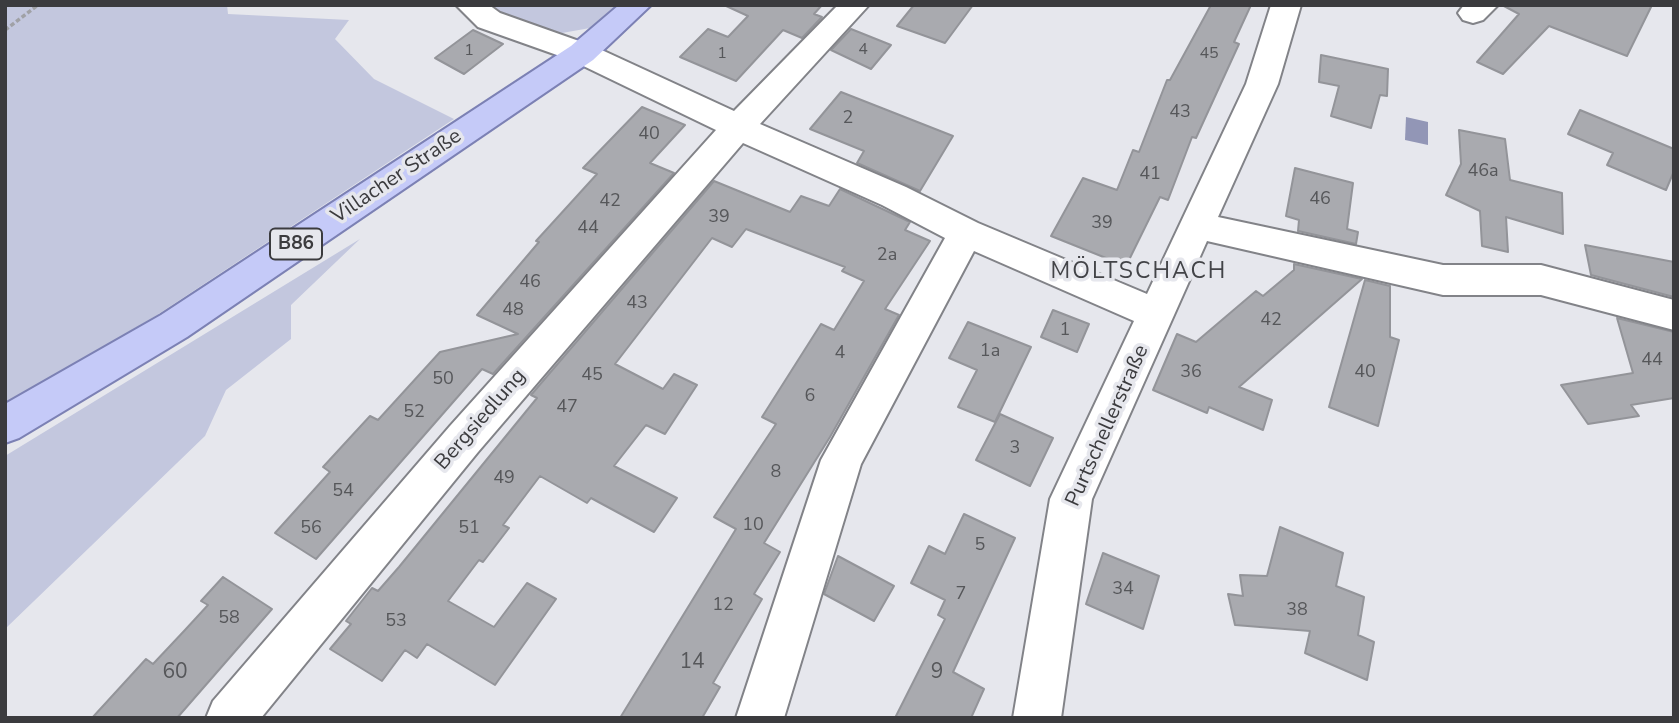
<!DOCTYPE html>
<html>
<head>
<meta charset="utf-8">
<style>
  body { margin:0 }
  #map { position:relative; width:1679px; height:723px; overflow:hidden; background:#e6e7ed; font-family:"Nunito Sans",sans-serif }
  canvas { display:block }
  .frame { position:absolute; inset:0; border:7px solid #3b3b3e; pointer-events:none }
</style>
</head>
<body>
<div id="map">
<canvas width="1679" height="723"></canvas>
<div class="frame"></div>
</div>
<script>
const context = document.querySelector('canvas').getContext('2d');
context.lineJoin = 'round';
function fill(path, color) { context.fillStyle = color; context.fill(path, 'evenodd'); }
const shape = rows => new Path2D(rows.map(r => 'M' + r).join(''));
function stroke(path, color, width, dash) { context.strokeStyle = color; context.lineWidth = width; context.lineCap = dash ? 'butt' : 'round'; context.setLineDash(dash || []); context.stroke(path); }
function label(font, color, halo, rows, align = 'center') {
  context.font = font + ' "Nunito Sans",sans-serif'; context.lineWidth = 7; context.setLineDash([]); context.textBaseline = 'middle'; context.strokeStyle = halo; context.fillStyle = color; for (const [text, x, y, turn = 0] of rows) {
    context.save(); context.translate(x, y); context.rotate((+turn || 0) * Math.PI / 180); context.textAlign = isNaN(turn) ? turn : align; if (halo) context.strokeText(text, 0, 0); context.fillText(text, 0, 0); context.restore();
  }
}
fill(shape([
  [5,5,227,5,228,14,349,20,335,39,374,79,454,119,157,315,5,406],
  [483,5,616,5,590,28,562,33,495,13],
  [360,239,291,305,291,339,226,390,205,436,5,629,5,456]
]), '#c3c7de');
fill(shape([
  [1406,117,1428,122,1428,145,1405,140]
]), '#9296b6');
const building = shape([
  [724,5,822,5,814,14,822,17,802,38,783,30,736,81,680,57,708,29,728,37,748,16,724,5],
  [914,5,973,5,945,43,897,26,914,5],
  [1211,5,1251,5,1234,42,1239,44,1196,138,1192,137,1168,200,1160,197,1126,266,1051,236,1083,178,1117,190,1133,150,1139,152,1167,80,1170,80,1211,5],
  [1502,5,1652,5,1627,56,1549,26,1503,74,1477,62,1519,14,1502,5],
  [851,29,891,45,871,69,831,50,851,29],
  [473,30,503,44,464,74,435,58,473,30],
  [1321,55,1388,69,1387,96,1380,95,1371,128,1331,116,1339,86,1319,82,1321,55],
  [841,92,953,136,920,191,857,163,864,151,810,129,841,92],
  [642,107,685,125,650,163,674,173,493,374,482,369,316,559,275,533,330,472,323,467,370,416,378,420,440,352,518,334,477,315,539,242,536,241,597,174,583,168,642,107],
  [1580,110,1674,149,1674,171,1666,190,1607,165,1613,153,1568,134,1580,110],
  [1459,130,1505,139,1510,180,1562,193,1563,234,1506,217,1508,252,1482,246,1480,211,1446,195,1461,164,1459,130],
  [1295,168,1353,183,1347,229,1358,232,1356,244,1298,231,1299,220,1286,216,1295,168],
  [714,181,790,212,801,196,829,206,840,189,910,222,905,230,930,241,885,309,899,315,830,437,764,543,780,552,754,594,762,599,713,683,720,687,702,718,620,718,736,529,714,517,776,424,762,417,821,324,834,330,864,281,842,271,845,267,746,229,732,247,712,238,615,364,663,389,674,374,697,385,665,434,646,425,614,466,677,498,654,532,591,498,587,503,540,476,503,525,509,528,483,562,479,560,448,601,494,627,527,583,556,599,495,685,427,644,417,658,405,650,382,681,330,649,351,624,346,621,372,588,378,591,399,567,537,398,531,395,714,181],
  [1585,245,1674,262,1674,297,1591,275,1585,245],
  [1294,264,1362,279,1239,387,1272,400,1263,430,1209,407,1207,413,1153,390,1177,334,1196,342,1256,291,1263,296,1294,270,1294,264],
  [1365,280,1390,286,1390,337,1399,340,1378,426,1329,407,1365,280],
  [1053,310,1089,324,1077,352,1041,337,1053,310],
  [1617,318,1674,332,1674,398,1631,405,1639,416,1588,424,1561,385,1633,373,1617,318],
  [968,322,1031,347,995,422,958,407,977,370,949,358,968,322],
  [1000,414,1053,438,1030,486,976,460,1000,414],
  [964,514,1015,538,953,672,984,689,971,718,895,718,945,619,938,615,945,600,911,583,929,546,945,554,964,514],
  [1280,527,1343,553,1336,586,1364,597,1358,635,1374,642,1367,680,1305,653,1310,631,1235,625,1228,594,1243,596,1240,575,1267,576,1280,527],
  [1103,553,1159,576,1143,629,1086,604,1103,553],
  [838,556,894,586,874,621,824,594,838,556],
  [223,577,272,609,177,718,92,718,146,659,153,664,185,630,208,605,201,601,223,577]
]);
fill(building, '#a9aaaf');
stroke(building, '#939499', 2);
const minor = shape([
  [456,5,489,5,500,13,593,46,734,111,838,5,869,5,760,124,906,187,978,223,1147,294,1246,84,1271,5,1301,5,1278,84,1218,217,1443,265,1541,265,1674,300,1674,330,1541,295,1443,295,1207,241,1092,499,1061,718,1013,718,1050,499,1134,321,974,251,861,464,784,718,736,718,821,460,945,238,882,205,743,143,478,452,261,718,206,718,213,701,450,426,716,130,571,60,478,27,456,5],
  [1464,5,1498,5,1483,20,1473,23,1463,20,1458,13,1464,5]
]);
const major = shape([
  [619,5,651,5,593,60,187,337,19,438,5,443,5,404,161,315,571,46,619,5]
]);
stroke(minor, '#828388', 4);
stroke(major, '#7c81b4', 4);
stroke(shape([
  [5,30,38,5]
]), '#a0a1a6', 3.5, [4.5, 2.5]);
fill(minor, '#fff');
fill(major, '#c5caf8');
label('16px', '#56575a', null, [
  ["4",863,50],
  ["1",469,51],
  ["1",722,54],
  ["45",1209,54]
]);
label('18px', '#56575a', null, [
  ["43",1180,113],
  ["2",848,119],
  ["40",649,135],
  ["46a",1483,172],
  ["41",1150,175],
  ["46",1320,200],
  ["42",610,202],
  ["39",719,218],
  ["39",1102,224],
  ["44",588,229],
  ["2a",887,256],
  ["46",530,283],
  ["43",637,304],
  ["48",513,311],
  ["42",1271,321],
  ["1",1065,331],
  ["1a",990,352],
  ["4",840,354],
  ["44",1652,361],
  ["36",1191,373],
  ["40",1365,373],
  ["45",592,376],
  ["50",443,380],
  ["6",810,397],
  ["47",567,408],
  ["52",414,413],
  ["3",1015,449],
  ["8",776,473],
  ["49",504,479],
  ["54",343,492],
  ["10",753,526],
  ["56",311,529],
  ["51",469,529],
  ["5",980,546],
  ["34",1123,590],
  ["7",961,595],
  ["12",723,606],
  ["38",1297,611],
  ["58",229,619],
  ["53",396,622]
]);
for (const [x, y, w] of [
  [296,244,52]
]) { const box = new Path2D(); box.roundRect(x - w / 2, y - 15.5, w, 31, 5); context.fillStyle = '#e6e7ed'; context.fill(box); stroke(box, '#3b3b3e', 2); }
label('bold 19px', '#3b3b3e', null, [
  ["B86",296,244]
]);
label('21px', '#3b3b3e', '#e6e7ed', [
  ["Villacher Straße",397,177,-34],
  ["Bergsiedlung",481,420,-49],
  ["Purtschellerstraße",1108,426,-66]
]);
label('21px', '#56575a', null, [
  ["14",692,663],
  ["60",175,673],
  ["9",937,673]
]);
context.letterSpacing = '2px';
label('23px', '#434448', '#e6e7ed', [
  ["MÖLTSCHACH",1139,272]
]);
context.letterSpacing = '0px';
</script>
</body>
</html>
